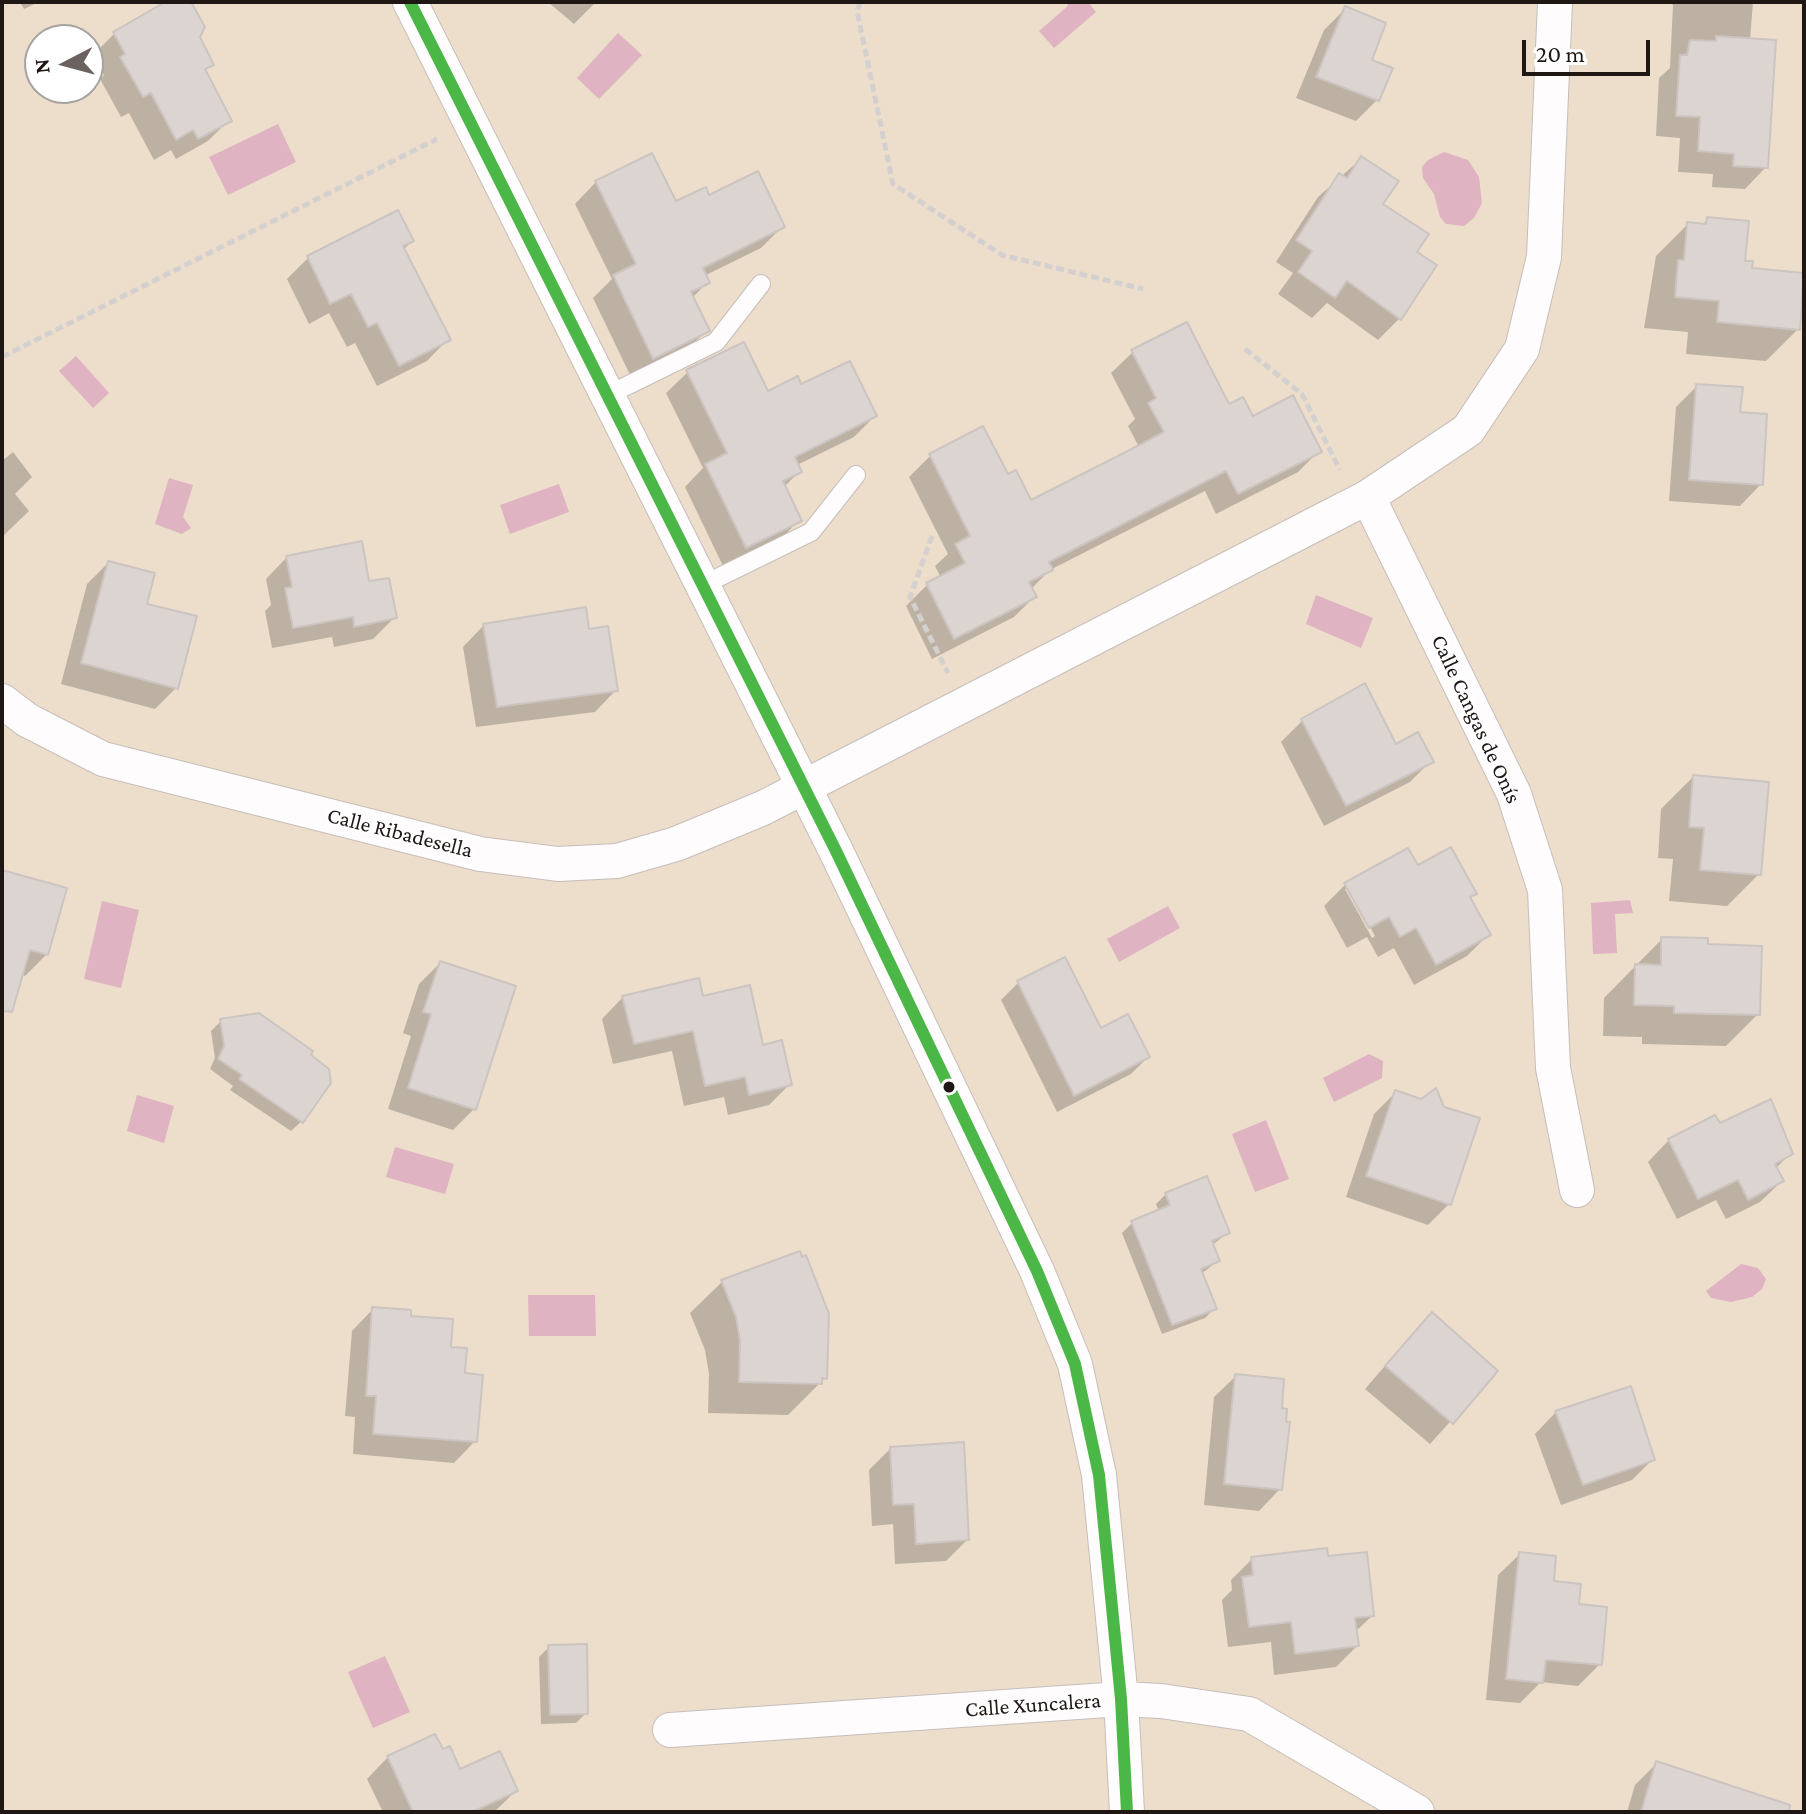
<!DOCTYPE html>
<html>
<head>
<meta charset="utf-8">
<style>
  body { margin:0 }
  #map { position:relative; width:1806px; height:1814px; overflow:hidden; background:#f8eeeb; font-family:"Crimson Pro",serif }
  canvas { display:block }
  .frame { position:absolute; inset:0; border:4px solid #1f1714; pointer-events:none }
  .north { position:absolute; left:24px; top:24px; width:80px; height:80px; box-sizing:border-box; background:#fff; border:2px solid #a5a2a1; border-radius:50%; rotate:264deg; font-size:22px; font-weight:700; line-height:32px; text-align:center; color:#1f1714 }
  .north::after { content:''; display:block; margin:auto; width:28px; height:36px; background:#6b625f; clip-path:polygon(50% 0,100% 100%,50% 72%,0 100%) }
  .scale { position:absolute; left:1522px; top:40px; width:128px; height:36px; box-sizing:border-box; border:4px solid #1f1714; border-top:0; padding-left:10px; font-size:24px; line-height:28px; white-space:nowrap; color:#1f1714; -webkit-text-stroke:6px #fff; paint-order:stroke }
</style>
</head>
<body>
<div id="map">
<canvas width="1806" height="1814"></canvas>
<div class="frame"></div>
<div class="north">N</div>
<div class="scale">20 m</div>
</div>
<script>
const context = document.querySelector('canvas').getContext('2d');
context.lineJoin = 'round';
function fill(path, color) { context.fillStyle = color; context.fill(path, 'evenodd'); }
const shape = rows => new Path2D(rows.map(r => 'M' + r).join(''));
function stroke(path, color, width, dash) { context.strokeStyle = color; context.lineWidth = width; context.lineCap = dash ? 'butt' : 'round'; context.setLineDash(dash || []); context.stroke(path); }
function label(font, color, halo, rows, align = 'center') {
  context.font = font + ' "Crimson Pro",serif'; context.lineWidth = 6; context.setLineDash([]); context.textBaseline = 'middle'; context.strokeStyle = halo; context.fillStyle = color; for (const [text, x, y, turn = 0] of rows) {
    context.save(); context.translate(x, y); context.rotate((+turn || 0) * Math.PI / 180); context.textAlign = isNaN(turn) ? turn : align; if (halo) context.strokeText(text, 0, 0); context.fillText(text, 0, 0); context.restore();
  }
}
fill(shape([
  [2,2,1804,2,1804,1812,2,1812],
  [40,40,88,40,88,88,40,88]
]), '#ecdecb');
fill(shape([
  [1066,2,1088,2,1096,12,1054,48,1039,31,1068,6],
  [618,33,642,55,599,99,577,78],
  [278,124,296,162,228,195,209,157],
  [1444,152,1468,160,1479,177,1482,203,1474,218,1464,226,1446,224,1440,217,1434,194,1423,178,1422,167,1428,160],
  [76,356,109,393,93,408,59,371],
  [169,478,193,485,183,517,191,528,182,534,155,524],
  [559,484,569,512,510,534,500,505],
  [1316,595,1373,618,1361,648,1306,624],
  [1630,900,1633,913,1615,914,1617,953,1593,954,1591,903],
  [102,901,139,910,121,988,84,979],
  [1168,906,1180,928,1119,962,1107,939],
  [1369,1054,1383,1061,1382,1078,1334,1102,1323,1078],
  [137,1095,174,1106,164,1143,127,1131],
  [1266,1120,1289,1179,1255,1192,1232,1134],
  [395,1147,454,1164,445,1194,386,1177],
  [1741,1264,1758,1268,1766,1279,1762,1289,1752,1297,1731,1302,1711,1298,1706,1291,1710,1288],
  [528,1295,595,1295,596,1336,529,1336],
  [385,1656,410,1712,373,1728,348,1672]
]), '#dfb3c1');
fill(shape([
  [20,2,39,2,24,9],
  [170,2,189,2,197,37,211,64,204,72,229,120,208,141,176,159,171,150,154,160,129,113,121,117,100,79,104,75,93,55,114,34],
  [548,2,596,2,574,24],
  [1669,2,1753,2,1750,40,1766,167,1745,189,1712,187,1713,174,1678,172,1680,138,1656,136,1659,78,1670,68,1673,5],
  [1345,9,1369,61,1377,100,1356,121,1296,98,1324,30],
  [1362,158,1380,204,1414,252,1435,266,1399,319,1378,340,1327,303,1312,318,1278,294,1293,273,1276,262,1318,197],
  [596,182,783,226,761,248,704,276,708,282,692,298,707,330,686,351,632,379,593,298,612,279,575,204],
  [1708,219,1798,329,1766,361,1686,354,1688,332,1644,328,1656,256,1688,224,1702,225],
  [412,241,403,250,448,339,427,361,377,386,355,343,347,347,329,313,309,324,287,279,308,258],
  [1133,352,1228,407,1319,451,1298,472,1216,514,1205,491,1050,570,1031,589,1035,596,1014,617,932,659,906,606,927,585,941,578,935,566,948,554,909,477,930,456,1007,477,1030,502,1139,447,1128,426,1135,419,1111,373],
  [688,372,767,393,801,387,875,416,854,437,797,465,800,471,784,487,799,520,778,542,724,568,685,487,703,468,666,393],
  [1697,386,1738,414,1761,484,1740,506,1669,501,1676,407],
  [13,452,32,477,15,494,29,511,2,537,2,461],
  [287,557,368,584,395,617,373,639,334,647,332,637,272,648,265,611,271,605,266,579],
  [108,563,145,605,176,688,155,709,61,684,87,584],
  [484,625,587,631,616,690,595,712,476,727,463,647],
  [1364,686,1395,747,1431,761,1410,782,1324,826,1281,742,1302,721],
  [1693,777,1759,874,1727,906,1669,901,1673,859,1658,858,1661,809],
  [1417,868,1474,893,1469,899,1488,935,1467,956,1414,985,1394,948,1378,957,1367,937,1347,948,1324,906,1345,885],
  [1345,889,1350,889,1375,936,1372,938],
  [2,872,47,954,25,976,21,974,2,1016],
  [1662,939,1706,946,1758,1014,1726,1046,1642,1044,1642,1037,1603,1036,1604,998],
  [1064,959,1101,1031,1148,1057,1131,1074,1057,1112,1001,1000,1018,983],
  [440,963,474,1109,453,1130,388,1109,411,1036,403,1033,419,984],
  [623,997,701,998,762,1047,790,1084,769,1105,728,1115,724,1097,684,1106,672,1051,613,1064,602,1019],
  [221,1021,302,1121,291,1131,230,1090,233,1086,210,1069,215,1058,211,1031],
  [1396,1092,1449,1204,1428,1225,1346,1197,1374,1114],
  [1719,1126,1790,1154,1775,1169,1782,1181,1760,1202,1726,1219,1716,1200,1677,1219,1648,1162,1669,1140],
  [1166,1194,1228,1233,1211,1246,1218,1261,1201,1274,1215,1308,1205,1318,1162,1334,1122,1233,1132,1223,1159,1212,1156,1204],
  [722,1282,825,1378,788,1415,708,1413,709,1374,705,1350,690,1313],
  [373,1309,408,1318,449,1348,463,1375,475,1441,454,1463,353,1454,355,1417,345,1416,352,1331],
  [1411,1336,1496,1371,1430,1444,1365,1389],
  [1236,1376,1280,1409,1280,1489,1259,1511,1204,1505,1214,1397],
  [1556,1412,1653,1459,1632,1480,1561,1505,1535,1434],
  [891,1448,967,1540,946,1561,895,1564,893,1524,872,1526,869,1470],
  [1520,1554,1577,1606,1600,1664,1578,1686,1541,1682,1520,1703,1486,1700,1498,1575],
  [1326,1558,1372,1616,1355,1632,1357,1646,1336,1667,1274,1675,1271,1642,1228,1647,1222,1600,1232,1590,1231,1580,1252,1559],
  [549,1647,586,1713,576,1723,541,1724,539,1657],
  [442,1752,459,1771,516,1791,494,1812,383,1812,367,1779,388,1757],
  [1656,1764,1747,1812,1627,1812,1635,1785]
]), '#0003');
const building = shape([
  [165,2,191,2,205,27,200,37,214,65,205,69,232,121,198,139,193,130,176,140,151,93,143,97,120,57,125,54,113,32,165,2],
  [1345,6,1386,23,1372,60,1393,68,1379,101,1316,77,1345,6],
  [1716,36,1776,40,1768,168,1733,166,1734,154,1698,151,1700,117,1676,116,1680,55,1687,55,1690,40,1716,41,1716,36],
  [652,153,676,201,706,187,709,195,758,171,785,227,703,268,710,283,691,292,710,331,653,359,613,275,636,264,595,181,652,153],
  [1361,156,1399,181,1383,204,1429,234,1417,252,1437,265,1401,320,1347,281,1335,298,1298,272,1312,251,1296,240,1339,173,1347,178,1361,156],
  [398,210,414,241,403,246,451,340,399,366,377,323,368,327,351,294,330,304,307,256,398,210],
  [1707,217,1749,221,1745,261,1753,261,1752,268,1804,273,1800,330,1717,322,1719,301,1675,297,1678,260,1684,260,1687,222,1706,224,1707,217],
  [1187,322,1229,404,1243,397,1253,416,1293,395,1322,452,1238,494,1226,471,1049,562,1053,570,1029,582,1037,597,954,639,926,583,965,563,955,544,970,536,929,454,983,426,1008,474,1016,470,1031,500,1116,457,1164,432,1148,403,1156,398,1131,350,1187,322],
  [744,342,768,391,798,376,801,384,850,361,877,416,795,457,802,472,783,481,802,521,746,548,705,464,727,453,686,370,744,342],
  [1696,384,1743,387,1740,412,1767,414,1763,485,1689,480,1696,384],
  [362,541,369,581,389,578,397,618,354,627,353,617,293,628,285,588,292,587,286,556,362,541],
  [108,561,155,573,147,604,197,616,178,689,81,663,108,561],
  [586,607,589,629,608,626,618,691,497,707,483,624,586,607],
  [1365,683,1396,744,1418,732,1434,762,1346,806,1301,719,1365,683],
  [1693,775,1769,782,1761,875,1700,870,1704,828,1689,827,1693,775],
  [1451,847,1477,894,1470,897,1491,935,1436,965,1416,928,1400,937,1389,917,1369,928,1344,883,1408,848,1418,865,1451,847],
  [2,870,67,888,48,955,30,950,12,1012,2,1011,2,870],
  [1661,937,1708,938,1708,944,1762,946,1760,1015,1674,1013,1674,1006,1634,1005,1635,964,1661,965,1661,937],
  [1065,957,1101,1028,1128,1014,1150,1057,1074,1096,1017,981,1065,957],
  [440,961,516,986,476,1110,408,1088,431,1014,423,1012,440,961],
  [699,978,703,996,750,985,763,1045,782,1040,792,1085,749,1095,745,1077,705,1086,693,1031,634,1044,622,996,699,978],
  [259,1013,313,1051,311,1055,329,1069,331,1083,303,1123,239,1079,242,1075,218,1059,224,1046,220,1019,259,1013],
  [1436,1088,1444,1107,1480,1118,1451,1205,1366,1176,1395,1090,1421,1099,1436,1088],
  [1771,1099,1793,1154,1775,1164,1784,1181,1748,1200,1738,1180,1698,1199,1668,1139,1715,1115,1720,1123,1771,1099],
  [1207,1176,1230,1233,1212,1241,1220,1261,1201,1269,1217,1309,1172,1325,1131,1221,1170,1205,1165,1193,1207,1176],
  [800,1251,802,1257,806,1255,829,1314,827,1379,822,1378,822,1384,739,1382,740,1341,736,1317,721,1280,800,1251],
  [372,1307,411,1310,411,1316,453,1319,451,1347,467,1348,465,1373,483,1375,477,1442,373,1434,376,1396,366,1396,372,1307],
  [1432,1312,1498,1371,1453,1424,1385,1366,1432,1312],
  [1235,1374,1284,1379,1282,1408,1287,1409,1286,1422,1290,1422,1282,1490,1224,1484,1235,1374],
  [1631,1386,1655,1460,1583,1485,1555,1411,1631,1386],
  [964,1442,969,1540,916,1544,914,1504,893,1505,890,1447,964,1442],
  [1327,1548,1328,1556,1367,1552,1374,1616,1355,1618,1359,1646,1295,1654,1291,1622,1249,1627,1242,1577,1253,1575,1251,1557,1327,1548],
  [1519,1552,1556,1556,1554,1581,1581,1584,1579,1604,1607,1607,1602,1665,1546,1660,1543,1683,1506,1679,1519,1552],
  [587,1644,588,1714,550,1715,548,1645,587,1644],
  [435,1734,443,1749,450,1746,460,1769,500,1751,518,1791,472,1812,413,1812,387,1756,435,1734],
  [1656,1761,1790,1805,1789,1812,1641,1812,1656,1761]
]);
fill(building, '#dcd4d0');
stroke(building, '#ccc4c0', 2);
const lane = shape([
  [608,395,716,342,761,284],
  [703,585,811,532,856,475]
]);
const street = shape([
  [410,2,836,851,1037,1271,1075,1364,1099,1475,1121,1699,1127,1812],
  [1368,497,1514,794,1545,890,1553,1068,1577,1190],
  [2,701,27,720,103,759,480,854,558,864,617,861,676,844,763,808,1368,497,1468,430,1522,349,1544,257,1555,2],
  [670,1730,1121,1699,1161,1701,1249,1714,1417,1812]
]);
stroke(lane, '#c6bebb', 20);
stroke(street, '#c6bebb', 36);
stroke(shape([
  [860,2,857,11,893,184,1002,255,1143,289],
  [1245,349,1302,394,1340,470],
  [2,357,437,139],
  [932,536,910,597,948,673]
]), '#d3d0cf', 5, [8, 4]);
stroke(lane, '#fefcfc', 18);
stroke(street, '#fefcfc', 34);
stroke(shape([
  [410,2,836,851,1037,1271,1075,1364,1099,1475,1121,1699,1127,1812]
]), '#4ab747', 12);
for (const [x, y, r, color] of [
  [949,1087,7,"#1f1714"]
]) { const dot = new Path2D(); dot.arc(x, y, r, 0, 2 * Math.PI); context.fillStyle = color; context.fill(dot); stroke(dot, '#fff', 3); }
label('22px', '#1f1714', '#fff', [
  ["Calle Cangas de Onís",1476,719,65],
  ["Calle Ribadesella",400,833,14],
  ["Calle Xuncalera",1033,1705,-4]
]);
</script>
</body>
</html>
